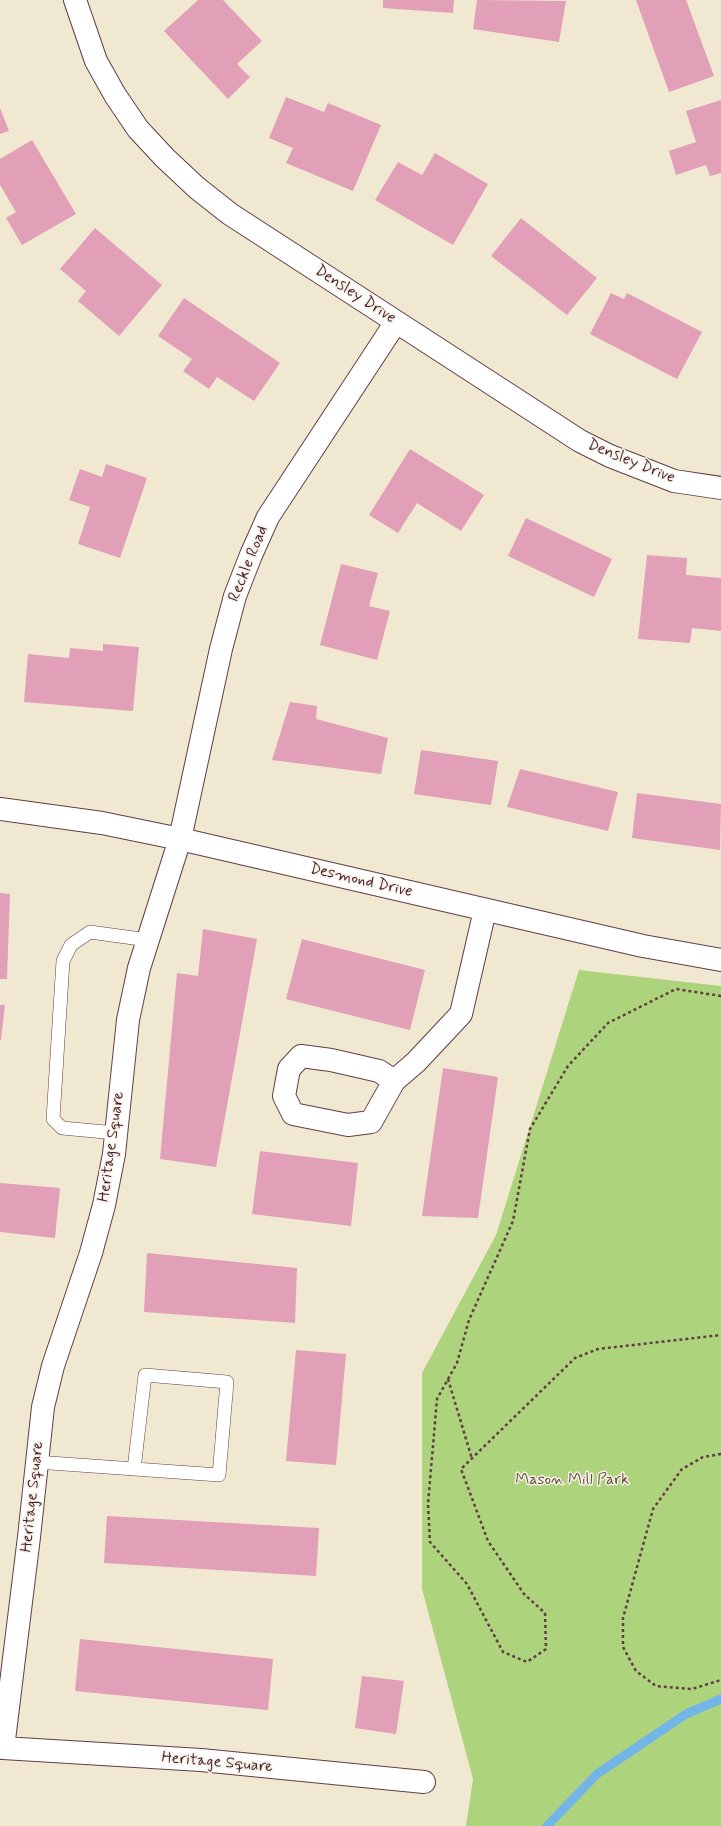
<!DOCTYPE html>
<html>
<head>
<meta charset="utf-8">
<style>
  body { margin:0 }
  canvas { display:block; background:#f1e8d1 }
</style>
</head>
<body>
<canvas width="721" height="1826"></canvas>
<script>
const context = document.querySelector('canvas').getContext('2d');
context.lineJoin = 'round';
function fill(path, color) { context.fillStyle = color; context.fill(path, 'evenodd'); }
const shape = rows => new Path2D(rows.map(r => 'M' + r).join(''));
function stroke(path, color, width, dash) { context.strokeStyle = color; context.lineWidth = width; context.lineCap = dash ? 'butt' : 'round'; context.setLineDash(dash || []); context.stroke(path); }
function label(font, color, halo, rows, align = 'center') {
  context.font = font + ' Mynerve,sans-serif'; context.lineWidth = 3; context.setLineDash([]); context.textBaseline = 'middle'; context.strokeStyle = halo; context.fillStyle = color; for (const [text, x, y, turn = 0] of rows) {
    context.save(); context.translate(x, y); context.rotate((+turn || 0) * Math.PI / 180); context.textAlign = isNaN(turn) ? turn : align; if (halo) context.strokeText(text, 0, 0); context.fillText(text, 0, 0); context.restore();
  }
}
fill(shape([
  [579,970,721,986,721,1826,466,1826,473,1779,422,1589,422,1373,496,1235]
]), '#aed37d');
stroke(shape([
  [547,1826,597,1774,686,1714,721,1699]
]), '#74b5e8', 9);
fill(shape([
  [198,0,223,0,262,41,237,64,250,77,228,99,164,31],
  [383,0,454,0,453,13,383,8],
  [477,0,566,1,559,42,473,29],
  [636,0,686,0,714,76,669,92],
  [286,97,324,112,328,103,381,125,353,191,286,163,293,148,269,138],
  [721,100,721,173,710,176,706,165,676,175,669,151,696,142,686,111],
  [0,108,9,131,0,134],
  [32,140,76,214,22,245,6,218,16,212,0,185,0,159],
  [435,153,488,184,453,245,375,200,398,162,422,175],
  [521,218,597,278,567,315,491,256],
  [95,228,162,285,119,336,78,301,86,291,60,269],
  [611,293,624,299,627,293,702,332,677,379,590,334],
  [184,298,280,363,254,401,217,377,209,389,183,371,192,359,158,336],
  [410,449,484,495,461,531,417,503,398,533,369,515],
  [106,464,147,478,120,558,78,544,90,507,69,500,80,469,102,477],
  [526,518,612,559,594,597,508,556],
  [647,555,687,558,686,575,721,578,721,631,692,628,690,643,638,639],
  [341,564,378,573,369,606,390,611,377,660,320,645],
  [103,644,139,647,133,711,24,702,28,654,69,658,70,648,103,651],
  [290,702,317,706,316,719,388,738,381,774,272,760],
  [421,750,498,761,491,805,414,794],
  [520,769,618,792,608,831,507,807],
  [637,793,721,804,720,850,632,838],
  [0,893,10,894,7,979,0,979],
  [203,929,257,939,216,1167,160,1159,177,973,198,976],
  [302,939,425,970,410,1030,286,999],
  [0,1005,5,1005,1,1040,0,1040],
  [443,1068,498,1077,478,1218,422,1216],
  [260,1151,358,1163,351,1226,252,1214],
  [0,1183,60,1188,55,1238,0,1232],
  [147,1253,297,1268,295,1323,144,1312],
  [296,1350,346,1354,336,1465,286,1461],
  [107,1516,319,1528,316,1576,104,1563],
  [80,1639,273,1659,268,1710,75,1691],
  [362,1676,404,1681,396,1734,355,1728]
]), '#e1a0b8');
const lane = shape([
  [116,1133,62,1128,53,1119,63,961,71,945,90,932,148,940],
  [36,1462,219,1475,227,1382,145,1375,134,1469]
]);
const street = shape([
  [75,0,96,61,115,95,138,129,165,158,197,188,230,214,580,441,610,456,674,481,721,488],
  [396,322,268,517,251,555,235,596,221,649,180,839,139,968,128,1020,114,1154,104,1205,91,1253,53,1366,43,1407,29,1537,3,1748,201,1760,424,1782],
  [0,809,102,823,180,839,643,946,721,960],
  [394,1081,379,1071,331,1060,301,1056,289,1069,284,1096,293,1114,348,1125,371,1122,394,1081,416,1062,461,1014,485,910]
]);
stroke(lane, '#633d44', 14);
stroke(street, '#633d44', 24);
stroke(shape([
  [721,996,676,989,608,1023,568,1066,530,1129,513,1221,469,1320,457,1363,437,1399,428,1504,430,1542,467,1584,503,1652,527,1662,546,1649,545,1613,524,1594,488,1541,461,1469,575,1358,598,1349,721,1335],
  [448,1379,472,1459],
  [721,1454,703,1457,682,1469,653,1509,623,1618,623,1647,636,1671,656,1686,692,1689,721,1680]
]), '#633d44', 2.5, [3, 3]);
stroke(lane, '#fff', 13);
stroke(street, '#fff', 22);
label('16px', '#4a1f2b', '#f7f3e8', [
  ["Densley Drive",355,295,33],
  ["Densley Drive",631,462,22],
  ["Reckle Road",249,564,-68],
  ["Desmond Drive",361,881,13],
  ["Heritage Square",112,1147,-82],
  ["Heritage Square",33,1497,-84],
  ["Heritage Square",217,1763,5]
]);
label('16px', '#634c40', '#f7f3e8', [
  ["Mason Mill Park",572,1481]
]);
</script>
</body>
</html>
